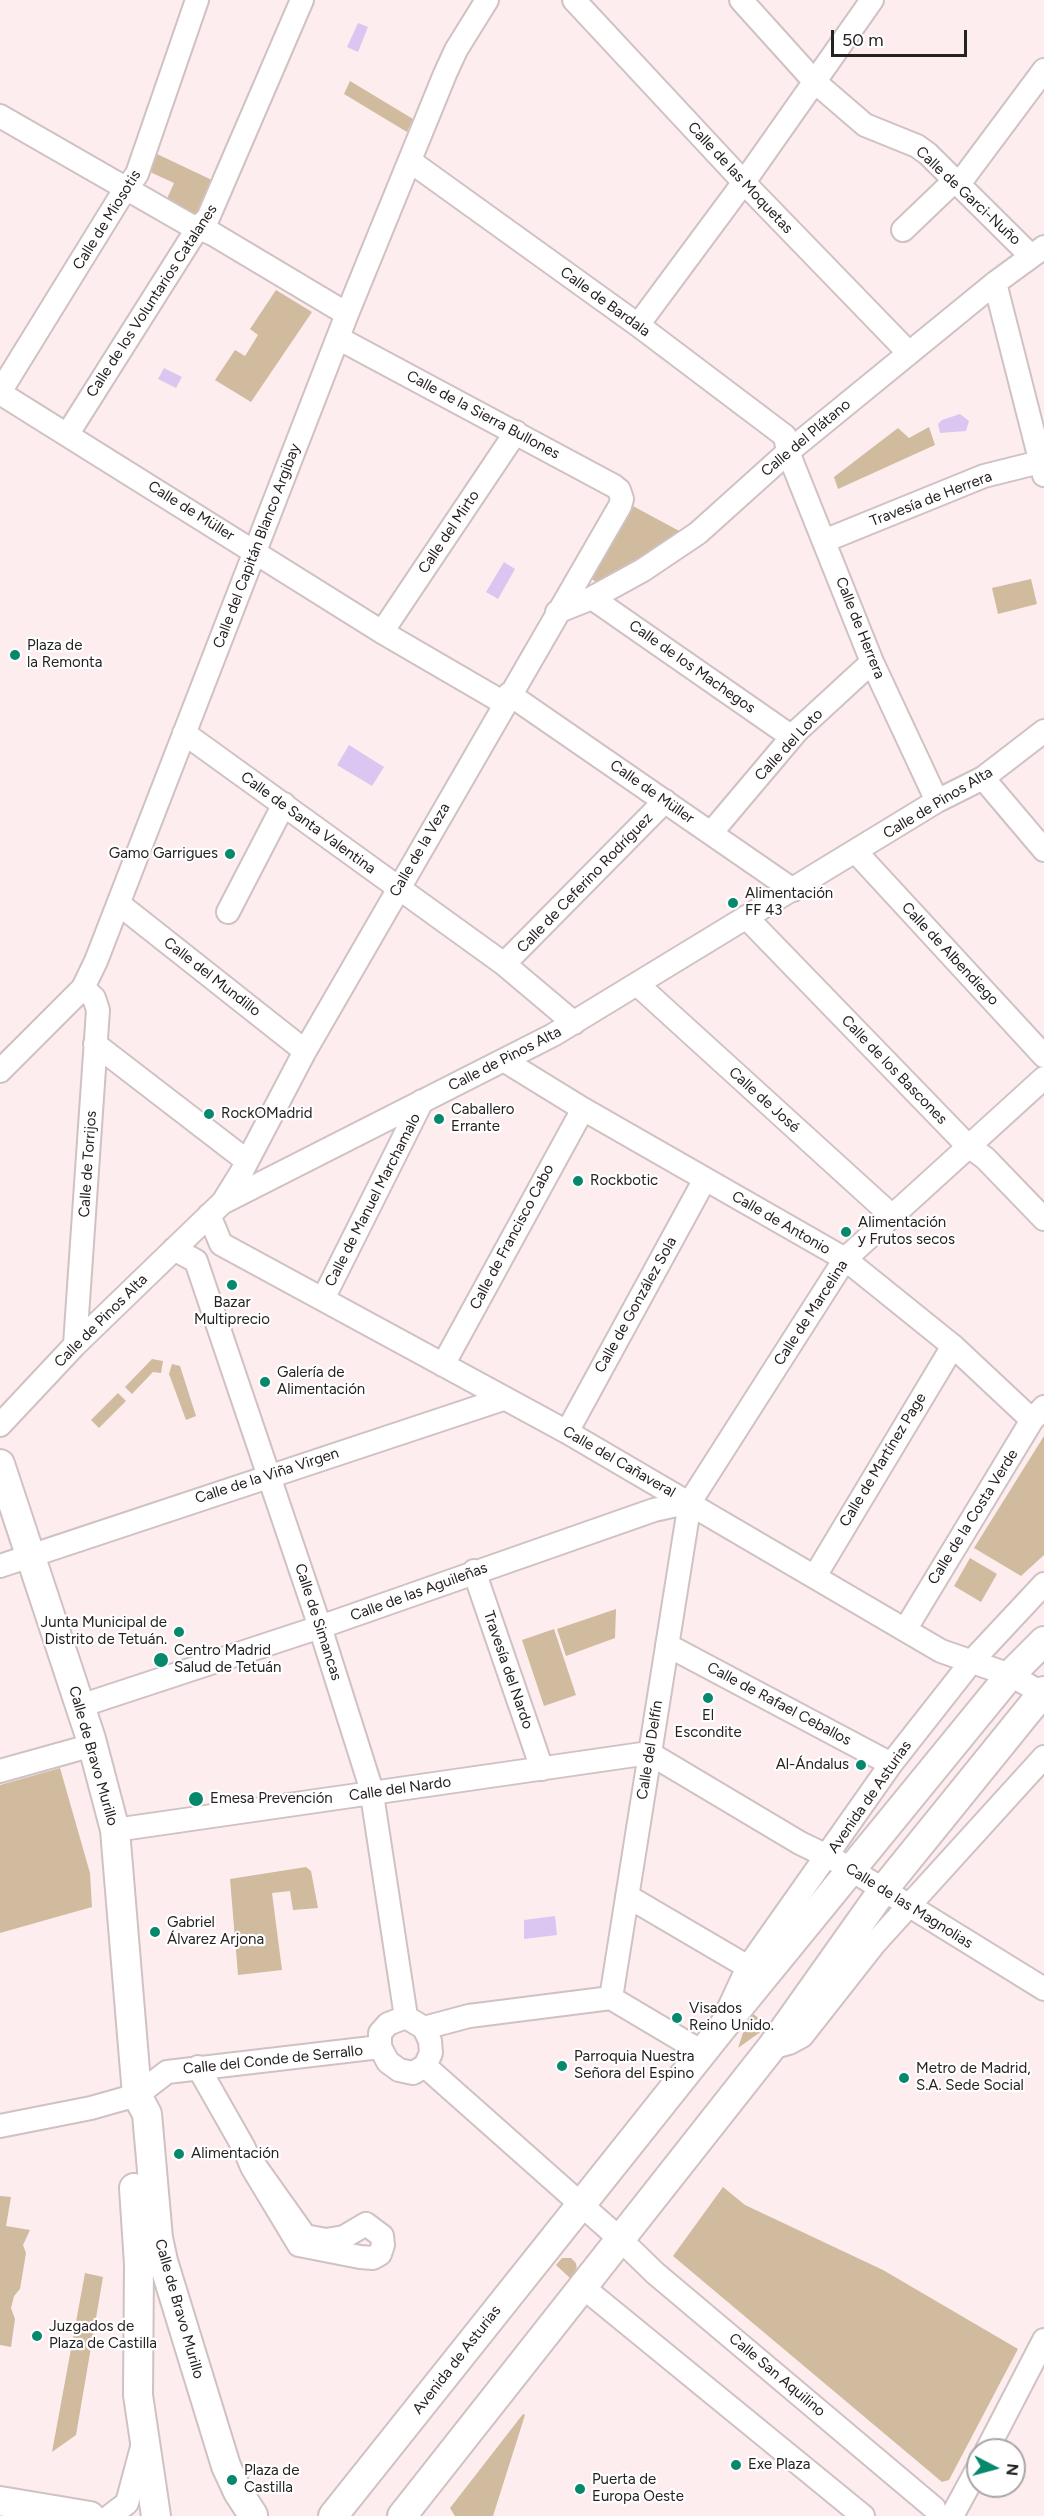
<!DOCTYPE html>
<html>
<head>
<meta charset="utf-8">
<style>
  body { margin:0 }
  #map { position:relative; width:1044px; height:2516px; overflow:hidden; background:#fdedef; font-family:Figtree,sans-serif }
  canvas { display:block }
  .north { position:absolute; left:966px; top:2438px; width:60px; height:60px; box-sizing:border-box; background:#fff; border:2px solid #a9a7a7; border-radius:50%; rotate:96deg; font-size:16px; font-weight:700; line-height:24px; text-align:center; color:#272222 }
  .north::after { content:''; display:block; margin:auto; width:21px; height:27px; background:#05886c; clip-path:polygon(50% 0,100% 100%,50% 72%,0 100%) }
  .scale { position:absolute; left:831px; top:30px; width:136px; height:27px; box-sizing:border-box; border:3px solid #272222; border-top:0; padding-left:8px; font-size:18px; line-height:21px; white-space:nowrap; color:#272222; -webkit-text-stroke:4px #fff; paint-order:stroke }
</style>
</head>
<body>
<div id="map">
<canvas width="1044" height="2516"></canvas>
<div class="north">N</div>
<div class="scale">50 m</div>
</div>
<script>
const context = document.querySelector('canvas').getContext('2d');
context.lineJoin = 'round';
function fill(path, color) { context.fillStyle = color; context.fill(path, 'evenodd'); }
const shape = rows => new Path2D(rows.map(r => 'M' + r).join(''));
function stroke(path, color, width, dash) { context.strokeStyle = color; context.lineWidth = width; context.lineCap = dash ? 'butt' : 'round'; context.setLineDash(dash || []); context.stroke(path); }
function label(font, color, halo, rows, align = 'center') {
  context.font = font + ' Figtree,sans-serif'; context.lineWidth = 4.5; context.setLineDash([]); context.textBaseline = 'middle'; context.strokeStyle = halo; context.fillStyle = color; for (const [text, x, y, turn = 0] of rows) {
    context.save(); context.translate(x, y); context.rotate((+turn || 0) * Math.PI / 180); context.textAlign = isNaN(turn) ? turn : align; if (halo) context.strokeText(text, 0, 0); context.fillText(text, 0, 0); context.restore();
  }
}
fill(shape([
  [350,81,413,119,407,132,344,94],
  [157,154,214,181,200,212,191,216,166,201,174,183,150,172],
  [276,290,312,312,251,402,215,380,235,350,245,356,258,335,250,329],
  [929,427,935,445,838,489,834,477,898,428,909,438],
  [631,505,685,534,602,586,590,578],
  [1031,579,1037,604,998,614,992,588],
  [152,1359,163,1361,161,1373,153,1372,132,1394,125,1387],
  [172,1364,180,1366,196,1416,186,1420,169,1374],
  [118,1393,126,1401,99,1428,91,1420],
  [1044,1436,1044,1555,1021,1576,974,1548],
  [970,1558,997,1574,981,1602,954,1586],
  [616,1609,615,1638,566,1656,557,1629],
  [554,1629,576,1695,544,1706,522,1640],
  [60,1768,90,1873,92,1907,0,1933,0,1785],
  [306,1867,311,1871,318,1908,293,1910,290,1891,272,1893,282,1970,238,1975,230,1879],
  [752,2013,769,2026,738,2048,746,2024],
  [723,2187,745,2205,883,2270,1018,2349,949,2480,942,2482,673,2256],
  [0,2196,11,2197,6,2226,30,2230,23,2245,26,2253,20,2289,14,2296,11,2308,15,2319,11,2347,0,2345],
  [562,2258,571,2258,576,2263,577,2271,571,2279,556,2265],
  [85,2273,103,2277,76,2435,52,2452],
  [523,2414,525,2415,493,2516,455,2516,450,2508]
]), '#d0bb9e');
fill(shape([
  [358,23,368,27,358,52,347,47],
  [164,368,182,377,176,388,158,379],
  [960,414,969,421,966,431,940,433,938,424,942,420],
  [504,562,515,569,498,599,486,592],
  [349,745,384,767,372,786,337,765],
  [555,1916,557,1935,524,1939,524,1920]
]), '#dac6f1');
const minor = shape([
  [574,0,752,191,909,353],
  [741,0,815,82,865,125,917,146,928,154,1031,256],
  [0,116,188,224,213,234,347,314],
  [410,161,638,325,785,436,788,452,872,662,937,801],
  [903,230,951,184,959,184,1044,70],
  [995,283,1044,475],
  [638,325,744,182,872,0],
  [0,392,119,199,137,174,197,0],
  [0,393,382,632,504,703],
  [67,435,197,229,208,218,302,0],
  [824,541,984,476,1040,462],
  [592,598,792,737],
  [557,612,592,598,643,570,698,533,788,452,995,283,1044,247],
  [382,632,516,432],
  [509,694,793,890],
  [184,733,504,964,574,1023],
  [983,778,1044,850],
  [711,833,797,731,872,662],
  [856,852,1044,1056],
  [119,904,305,1051],
  [228,912,284,804],
  [746,917,967,1145,985,1158,1044,1219],
  [504,964,665,801],
  [637,984,891,1215],
  [95,1044,247,1161],
  [505,1061,583,1109,845,1259,953,1346,1032,1420],
  [0,1071,83,988,96,961,347,314,445,74,456,50,487,0],
  [223,1202,241,1173,305,1051,620,506,622,499,619,490,614,486,338,338],
  [209,1215,221,1244,567,1432,941,1651,1010,1675,1044,1694],
  [174,1249,196,1261,320,1627,371,1788,406,2017],
  [323,1299,422,1101],
  [75,1345,98,1010,94,998,83,988],
  [443,1365,583,1109],
  [0,1425,75,1345,222,1203,553,1035,937,801,983,778,1044,731],
  [567,1432,705,1179],
  [0,1566,503,1399],
  [474,1571,542,1769],
  [815,1576,953,1346],
  [905,1630,1032,1420,1044,1407],
  [667,1645,891,1764],
  [80,1706,320,1627,654,1510,690,1502],
  [0,1771,93,1745],
  [115,1830,649,1753,800,1843,837,1861,1044,1989],
  [627,1896,748,1967],
  [611,1998,690,1502,845,1259,1044,1078],
  [728,2010,748,1967,891,1764,972,1661,1044,1584],
  [406,2017,424,2028,430,2041,431,2053,425,2066,413,2073,399,2070,388,2062,380,2047,380,2033,388,2024,406,2017],
  [424,2028,469,2016,611,1998,702,2052],
  [771,2048,789,2043,802,2036,875,1943,1044,1757],
  [425,2066,620,2239,655,2273,934,2508],
  [198,2067,244,2148,252,2167,299,2245,360,2257,373,2258,380,2254,383,2245,382,2236,366,2224,344,2237,326,2240,305,2236,251,2160],
  [0,2126,91,2108,137,2095,167,2072,380,2047],
  [584,2288,863,2516],
  [987,2450,1044,2340],
  [110,2516,127,2503,142,2447],
  [952,2516,978,2468]
]);
const major = shape([
  [0,1464,91,1739,115,1830,137,2095,147,2114,158,2238,163,2261,226,2466,238,2492,253,2515],
  [134,2188,139,2264,138,2395,156,2516],
  [0,2501,90,2516],
  [333,2516,721,2029,1010,1675,1044,1641],
  [402,2516,771,2048,883,1890,1044,1691]
]);
stroke(minor, '#d0c1c3', 26);
stroke(major, '#d0c1c3', 32);
stroke(minor, '#fff', 22);
stroke(major, '#fff', 28);
for (const [x, y, r, color] of [
  [15,655,6,"#05886c"],
  [230,854,6,"#05886c"],
  [733,903,6,"#05886c"],
  [209,1114,6,"#05886c"],
  [439,1119,6,"#05886c"],
  [578,1181,6,"#05886c"],
  [846,1232,6,"#05886c"],
  [232,1285,6,"#05886c"],
  [265,1382,6,"#05886c"],
  [179,1632,6,"#05886c"],
  [161,1660,8,"#05886c"],
  [708,1698,6,"#05886c"],
  [861,1765,6,"#05886c"],
  [196,1799,8,"#05886c"],
  [155,1932,6,"#05886c"],
  [677,2018,6,"#05886c"],
  [562,2066,6,"#05886c"],
  [904,2078,6,"#05886c"],
  [179,2154,6,"#05886c"],
  [37,2336,6,"#05886c"],
  [736,2465,6,"#05886c"],
  [232,2480,6,"#05886c"],
  [580,2489,6,"#05886c"]
]) { const dot = new Path2D(); dot.arc(x, y, r, 0, 2 * Math.PI); context.fillStyle = color; context.fill(dot); stroke(dot, '#fff', 2); }
label('15px', '#272222', '#fff', [
  ["Calle de las Moquetas",740,178,47],
  ["Calle de Garci-Nuño",968,196,43],
  ["Calle de Miosotis",107,220,-58],
  ["Calle de los Voluntarios Catalanes",152,301,-57],
  ["Calle de Bardala",605,302,36],
  ["Calle de la Sierra Bullones",483,415,28],
  ["Calle del Plátano",806,438,-40],
  ["Travesía de Herrera",931,499,-21],
  ["Calle de Müller",191,511,32],
  ["Calle del Mirto",449,532,-56],
  ["Calle del Capitán Blanco Argibay",257,546,-69],
  ["Calle de Herrera",860,628,68],
  ["Calle de los Machegos",692,667,35],
  ["Calle del Loto",789,745,-47],
  ["Calle de Müller",652,792,35],
  ["Calle de Pinos Alta",938,803,-31],
  ["Calle de Santa Valentina",308,823,36],
  ["Calle de la Veza",420,850,-60],
  ["Calle de Ceferino Rodríguez",585,883,-46],
  ["Calle de Albendiego",950,954,47],
  ["Calle del Mundillo",212,977,38],
  ["Calle de Pinos Alta",505,1059,-27],
  ["Calle de los Bascones",894,1070,46],
  ["Calle de José",764,1100,42],
  ["Calle de Torrijos",88,1164,-86],
  ["Calle de Manuel Marchamalo",373,1200,-63],
  ["Calle de Antonio",781,1223,30],
  ["Calle de Francisco Cabo",512,1237,-62],
  ["Calle de González Sola",636,1305,-61],
  ["Calle de Marcelina",811,1313,-57],
  ["Calle de Pinos Alta",101,1321,-45],
  ["Calle de Martínez Page",883,1460,-59],
  ["Calle del Cañaveral",619,1462,30],
  ["Calle de la Viña Virgen",267,1476,-18],
  ["Calle de la Costa Verde",973,1517,-58],
  ["Calle de las Aguileñas",419,1592,-20],
  ["Calle de Simancas",318,1622,72],
  ["Travesía del Nardo",508,1670,71],
  ["Calle de Rafael Ceballos",779,1704,28],
  ["Calle del Delfín",650,1750,-81],
  ["Calle de Bravo Murillo",93,1756,74],
  ["Calle del Nardo",400,1789,-8],
  ["Avenida de Asturias",870,1797,-55],
  ["Calle de las Magnolias",909,1906,32],
  ["Calle del Conde de Serrallo",273,2060,-6],
  ["Calle de Bravo Murillo",179,2309,74],
  ["Avenida de Asturias",457,2360,-52],
  ["Calle San Aquilino",777,2375,40]
]);
label('15px', '#272222', '#fff', [
  ["Plaza de",27,646],
  ["la Remonta",27,663],
  ["Gamo Garrigues",218,854,"right"],
  ["Alimentación",745,894],
  ["FF 43",745,911],
  ["Caballero",451,1110],
  ["Errante",451,1127],
  ["RockOMadrid",221,1114],
  ["Rockbotic",590,1181],
  ["Alimentación",858,1223],
  ["y Frutos secos",858,1240],
  ["Bazar",232,1303,"center"],
  ["Multiprecio",232,1320,"center"],
  ["Galería de",277,1373],
  ["Alimentación",277,1390],
  ["Junta Municipal de",167,1623,"right"],
  ["Distrito de Tetuán.",167,1640,"right"],
  ["Centro Madrid",174,1651],
  ["Salud de Tetuán",174,1668],
  ["El",708,1716,"center"],
  ["Escondite",708,1733,"center"],
  ["Al-Ándalus",849,1765,"right"],
  ["Emesa Prevención",210,1799],
  ["Gabriel",167,1923],
  ["Álvarez Arjona",167,1940],
  ["Visados",689,2009],
  ["Reino Unido.",689,2026],
  ["Parroquia Nuestra",574,2057],
  ["Señora del Espino",574,2074],
  ["Metro de Madrid,",916,2069],
  ["S.A. Sede Social",916,2086],
  ["Alimentación",191,2154],
  ["Juzgados de",49,2327],
  ["Plaza de Castilla",49,2344],
  ["Exe Plaza",748,2465],
  ["Plaza de",244,2471],
  ["Castilla",244,2488],
  ["Puerta de",592,2480],
  ["Europa Oeste",592,2497]
], 'left');
</script>
</body>
</html>
